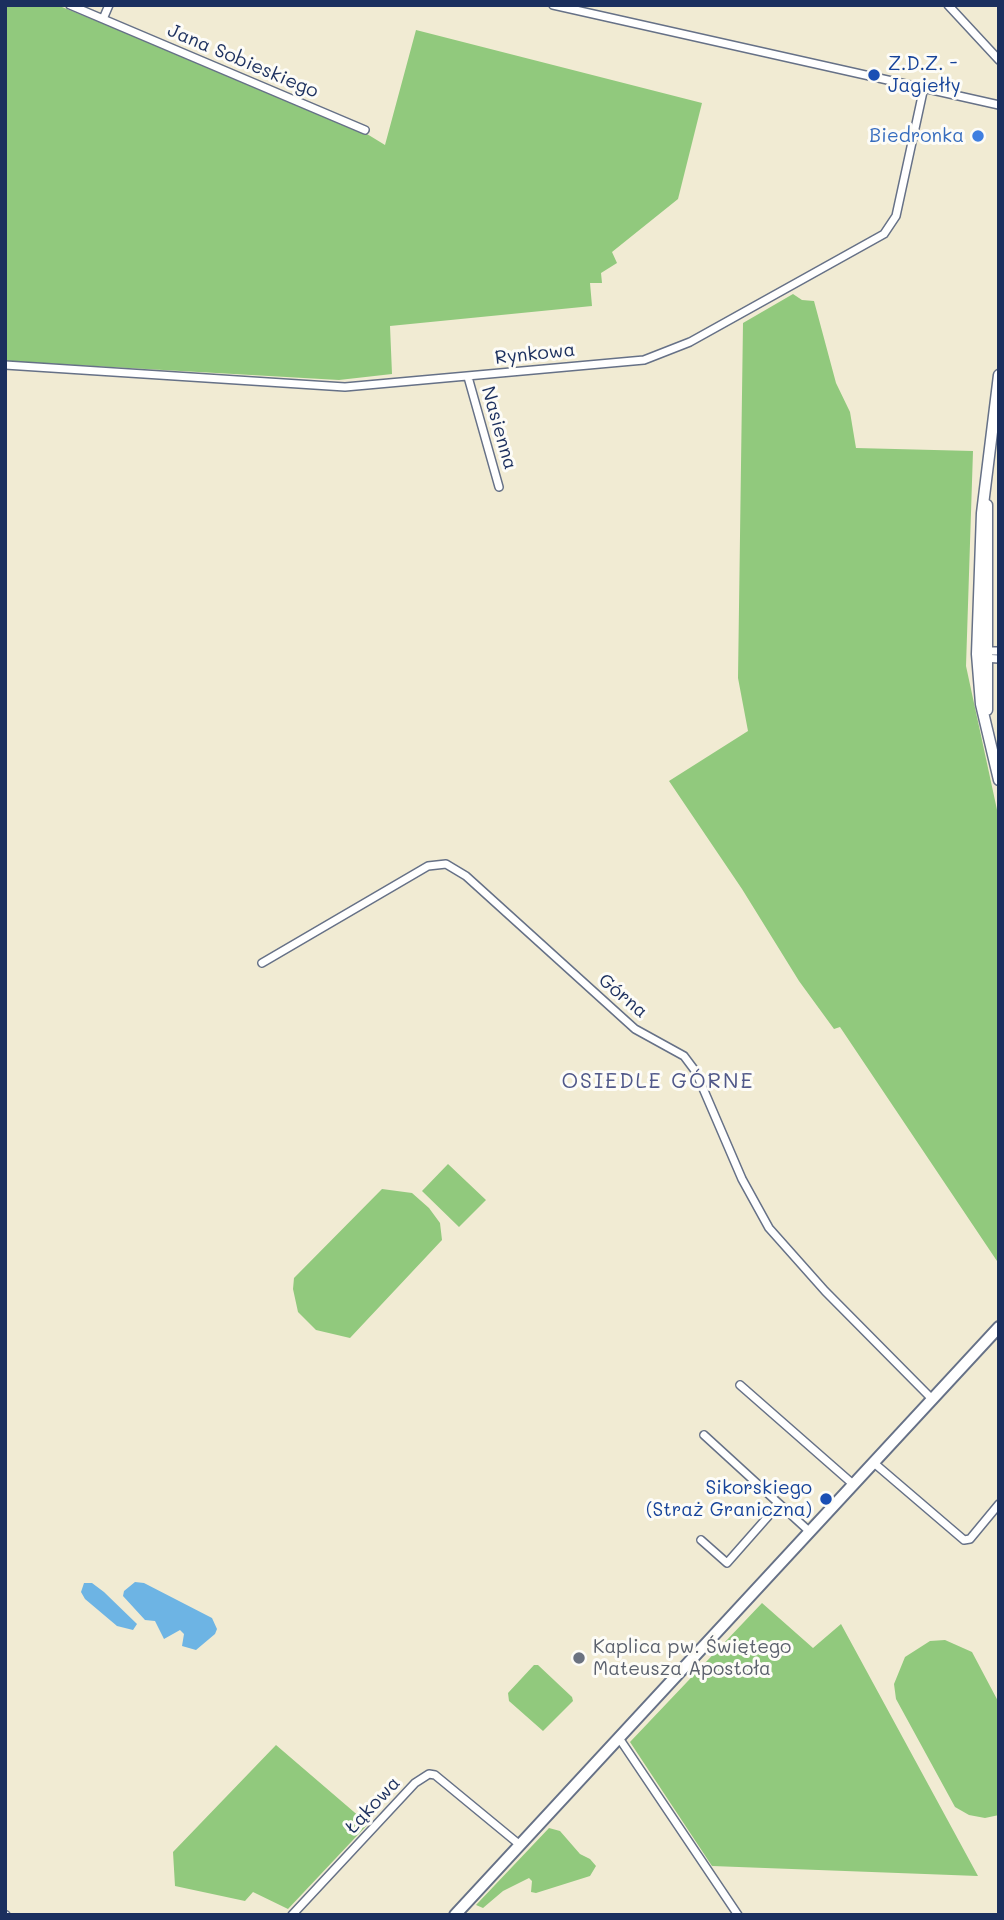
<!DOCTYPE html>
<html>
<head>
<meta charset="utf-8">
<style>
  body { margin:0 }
  #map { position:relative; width:1004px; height:1920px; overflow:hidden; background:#f1ebd3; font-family:Mali,sans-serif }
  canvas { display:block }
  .frame { position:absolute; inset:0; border:7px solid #1b2f5e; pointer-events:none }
</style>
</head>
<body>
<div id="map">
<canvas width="1004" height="1920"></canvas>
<div class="frame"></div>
</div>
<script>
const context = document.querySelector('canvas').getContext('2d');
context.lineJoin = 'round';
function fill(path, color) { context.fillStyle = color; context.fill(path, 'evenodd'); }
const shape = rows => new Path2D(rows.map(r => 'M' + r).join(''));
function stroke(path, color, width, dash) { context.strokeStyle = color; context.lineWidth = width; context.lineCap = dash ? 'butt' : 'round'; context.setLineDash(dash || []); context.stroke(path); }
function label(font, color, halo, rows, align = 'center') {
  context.font = font + ' Mali,sans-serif'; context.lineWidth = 6; context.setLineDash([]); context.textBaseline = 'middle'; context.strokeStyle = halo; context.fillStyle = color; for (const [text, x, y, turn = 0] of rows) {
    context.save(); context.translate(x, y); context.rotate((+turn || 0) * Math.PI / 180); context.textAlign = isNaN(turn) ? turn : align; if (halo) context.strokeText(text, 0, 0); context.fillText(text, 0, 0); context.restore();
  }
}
fill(shape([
  [5,5,57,5,349,123,385,145,416,30,702,103,678,199,612,252,617,263,601,273,602,283,590,283,592,306,390,326,392,374,339,380,5,361],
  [793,294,802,300,814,301,836,383,850,412,856,448,973,451,966,666,999,819,999,1264,840,1027,834,1029,799,981,742,889,669,781,748,731,738,678,743,323],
  [448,1164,486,1200,459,1227,422,1191],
  [382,1189,412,1193,429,1208,440,1223,442,1240,350,1338,316,1330,298,1312,293,1289,294,1278],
  [762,1603,813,1648,841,1624,978,1876,712,1866,630,1742],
  [945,1640,972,1652,999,1703,999,1815,985,1818,969,1815,955,1807,896,1699,894,1684,905,1657,930,1641],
  [534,1665,538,1665,572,1697,573,1701,543,1731,509,1701,508,1693],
  [276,1745,368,1824,288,1909,253,1892,245,1901,175,1886,173,1852],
  [549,1828,560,1831,580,1854,590,1859,596,1866,590,1876,536,1893,531,1892,532,1881,529,1878,503,1891,483,1908,476,1905]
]), '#91c97d');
fill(shape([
  [135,1582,144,1583,212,1618,217,1629,215,1634,196,1650,182,1646,184,1634,180,1630,164,1639,155,1621,145,1620,123,1596,124,1591],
  [84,1583,92,1583,104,1592,137,1624,133,1630,117,1626,85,1599,81,1592]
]), '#6db4e4');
const minor = shape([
  [70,5,365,130],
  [553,5,999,105],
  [948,5,999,60],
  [103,19,109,5],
  [5,365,345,387,644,360,690,342,884,234,896,216,924,87],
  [468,377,499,487],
  [983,651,999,651],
  [983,658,999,659],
  [262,963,428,866,446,864,466,876,635,1029,684,1056,696,1072,742,1179,769,1228,825,1291,932,1399],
  [740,1385,854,1485],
  [704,1435,810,1532],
  [874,1463,964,1540,970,1539,999,1504],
  [701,1540,727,1563,779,1504],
  [619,1738,738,1915],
  [5,1915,6,1915],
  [292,1915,415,1783,429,1774,435,1775,520,1845]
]);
const tertiary = shape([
  [999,375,982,513,977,654,981,704,999,780],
  [987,710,987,505]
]);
const secondary = shape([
  [455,1915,999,1327]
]);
stroke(minor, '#667187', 10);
stroke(tertiary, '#667187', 13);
stroke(secondary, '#667187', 14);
stroke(minor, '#fff', 7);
stroke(tertiary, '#fff', 10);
stroke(secondary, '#fff', 10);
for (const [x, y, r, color] of [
  [874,75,7,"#1a4fb4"],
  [978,136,7,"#3f7fe0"],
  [826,1499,7,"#1a4fb4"],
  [579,1658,7,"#6b7280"]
]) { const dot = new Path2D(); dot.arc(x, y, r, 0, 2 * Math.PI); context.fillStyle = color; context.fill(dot); stroke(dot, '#fdfcf7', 2.5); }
label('19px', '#1b2f5e', '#fdfcf7', [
  ["Jana Sobieskiego",243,61,23],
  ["Rynkowa",535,354,-6],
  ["Nasienna",499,428,74],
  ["Górna",623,996,40],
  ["Łąkowa",373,1805,-47]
]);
label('19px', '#164399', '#fdfcf7', [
  ["Z.D.Z. -",888,64],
  ["Jagiełły",888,86],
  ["Sikorskiego",812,1488,"right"],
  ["(Straż Graniczna)",812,1510,"right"]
], 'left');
label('19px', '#366cbe', '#fdfcf7', [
  ["Biedronka",964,136]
], 'right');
label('19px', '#5b616d', '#fdfcf7', [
  ["Kaplica pw. Świętego",593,1647],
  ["Mateusza Apostoła",593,1669]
], 'left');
context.letterSpacing = '2px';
label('21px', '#505889', '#fdfcf7', [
  ["OSIEDLE GÓRNE",658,1082]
]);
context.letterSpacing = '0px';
</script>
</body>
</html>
